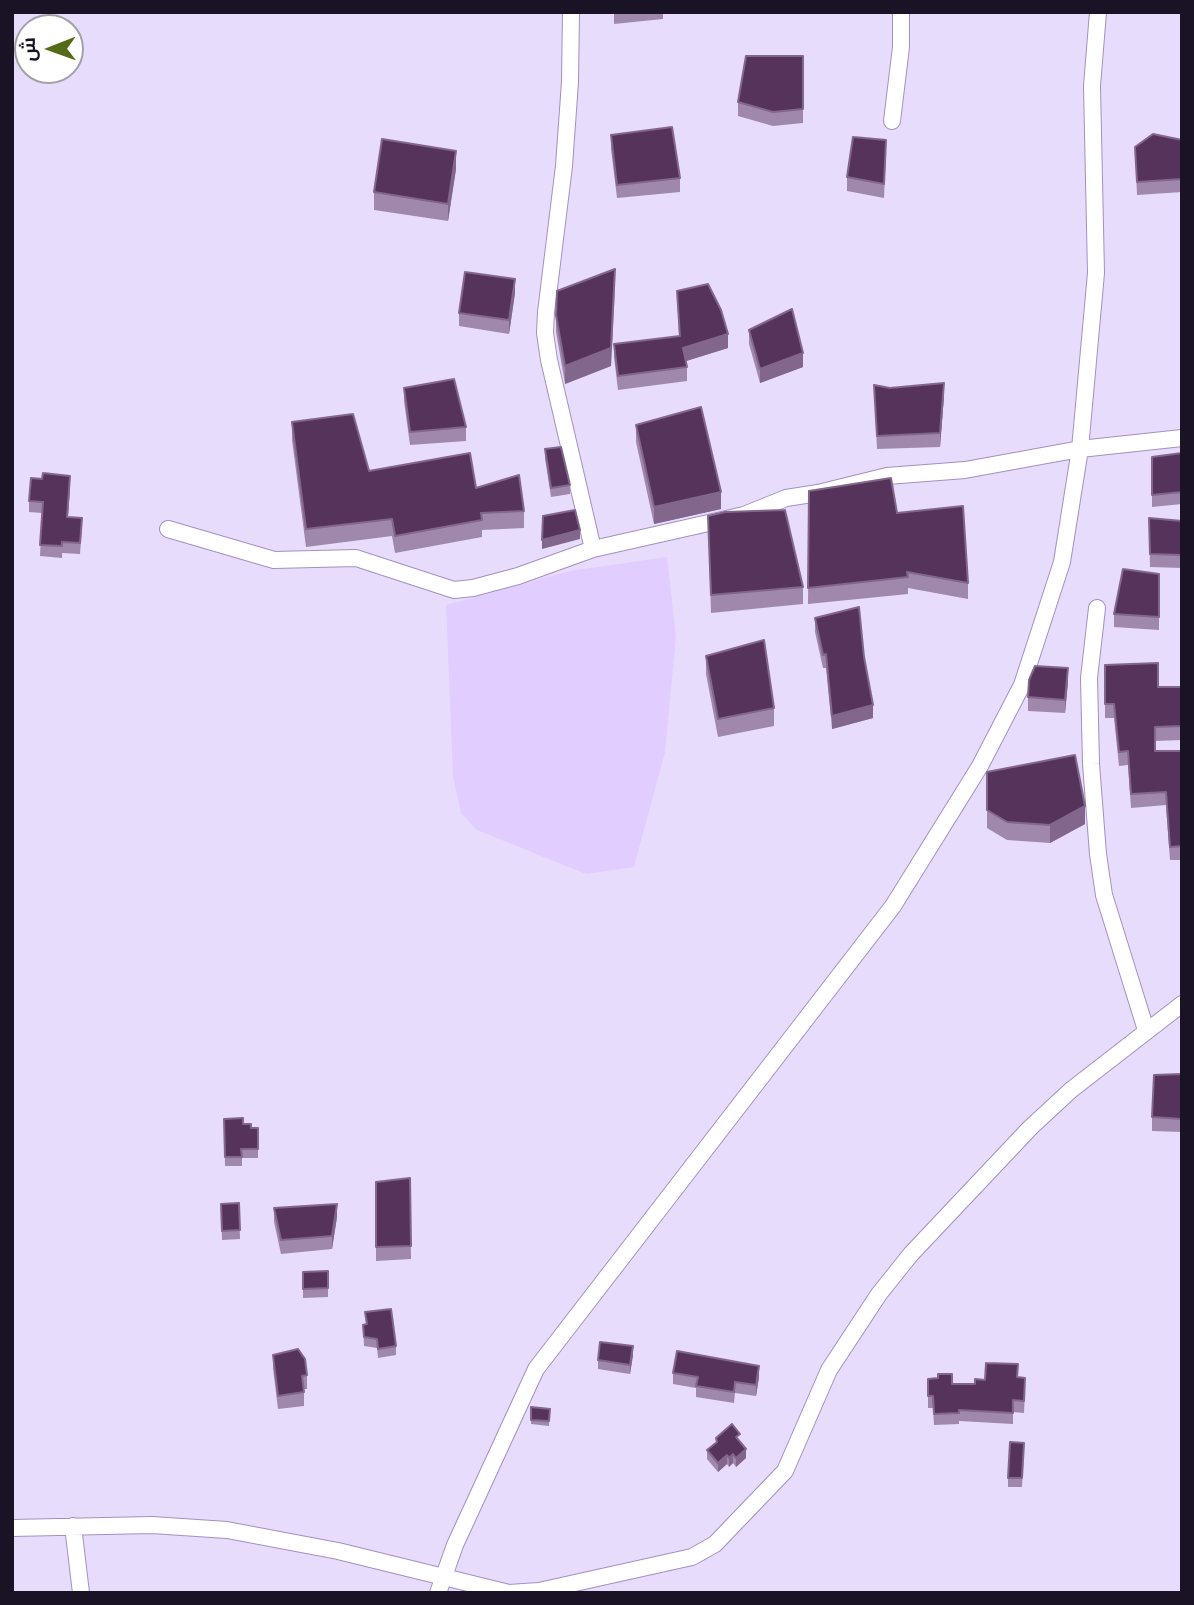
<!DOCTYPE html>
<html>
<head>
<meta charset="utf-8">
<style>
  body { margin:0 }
  #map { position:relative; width:1194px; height:1605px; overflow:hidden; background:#e8dcfd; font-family:"Sofia Sans Condensed",Cairo,sans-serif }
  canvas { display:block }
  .frame { position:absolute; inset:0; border:14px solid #1a1225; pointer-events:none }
  .north { position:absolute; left:14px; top:14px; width:70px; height:70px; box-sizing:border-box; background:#fff; border:2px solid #a3a0a8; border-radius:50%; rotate:269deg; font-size:19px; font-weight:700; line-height:28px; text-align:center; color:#1a1225 }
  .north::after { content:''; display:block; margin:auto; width:24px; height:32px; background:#566b18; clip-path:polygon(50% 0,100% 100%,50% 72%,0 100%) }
</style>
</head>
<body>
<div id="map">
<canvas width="1194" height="1605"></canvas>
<div class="frame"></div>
<div class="north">ش</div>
</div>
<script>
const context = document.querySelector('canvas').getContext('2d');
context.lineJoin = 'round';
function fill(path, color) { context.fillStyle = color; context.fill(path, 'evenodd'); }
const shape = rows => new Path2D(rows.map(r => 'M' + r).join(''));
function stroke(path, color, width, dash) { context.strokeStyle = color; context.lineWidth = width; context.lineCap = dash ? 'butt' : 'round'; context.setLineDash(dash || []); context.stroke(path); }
fill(shape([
  [667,557,676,636,665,752,634,867,586,874,477,830,461,813,453,776,446,605,570,571]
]), '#e1cdff');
const minor = shape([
  [571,12,570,82,564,166,546,312,545,333,549,360,593,549],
  [892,121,901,47,901,12],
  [168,529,274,560,356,558,454,590,473,588,518,576,593,549,744,515,786,498,818,493,887,476,965,470,1080,449,1182,438],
  [1097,608,1089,678,1091,764,1098,854,1104,895,1146,1030],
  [73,1526,81,1593],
  [12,1528,152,1525,227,1530,338,1551,509,1593,539,1591,692,1557,715,1544,785,1471,829,1370,879,1294,911,1254,1030,1128,1071,1090,1182,1004],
  [438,1593,455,1545,536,1369,893,906,980,766,1022,685,1062,562,1080,449,1096,273,1092,86,1098,12]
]);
stroke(minor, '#a48fc3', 18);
stroke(minor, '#fff', 16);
fill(shape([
  [614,12,663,12,663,19,614,24],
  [803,56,803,123,773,126,738,116,738,102],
  [611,135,680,178,680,192,617,198,611,149],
  [1182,140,1182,192,1137,195,1135,147],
  [886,153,884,198,847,191,847,177],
  [456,169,448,221,374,210,374,192],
  [615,287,611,366,565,384,556,332,556,315],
  [677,291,728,348,686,361,687,367,687,381,618,390,614,357,614,344,679,336],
  [515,293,509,334,459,326,459,313],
  [749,330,803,367,760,383,749,344],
  [874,385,944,396,940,447,877,449],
  [404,388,466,427,466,441,410,445,404,401],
  [292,422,369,471,476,488,524,511,524,528,482,530,482,537,395,553,392,536,306,547,292,440],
  [636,425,721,509,654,524,636,442],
  [545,449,570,485,570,494,551,497,545,458],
  [1182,453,1182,504,1152,507,1152,457],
  [70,487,68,517,82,529,80,554,62,553,62,558,40,556,42,513,29,512,29,501],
  [809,491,897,513,968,583,968,599,908,588,908,594,808,604],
  [708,516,803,587,803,604,711,613],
  [1149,518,1182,521,1182,568,1150,567],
  [1159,574,1159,630,1114,627,1114,614],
  [815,618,864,657,873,718,832,729,826,668,823,668,815,632],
  [706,656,774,708,774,726,718,737,706,674],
  [1105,665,1158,687,1182,687,1182,740,1155,741,1155,751,1182,751,1182,860,1170,860,1166,805,1131,808,1128,765,1119,766,1114,718,1105,718],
  [1068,682,1065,713,1028,711,1028,697],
  [987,772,1085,824,1050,843,1007,840,987,828],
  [1182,1074,1182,1132,1152,1131,1152,1117],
  [224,1119,243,1124,251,1128,258,1128,258,1158,242,1158,242,1166,225,1166],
  [410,1178,411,1259,376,1261,376,1247],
  [239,1203,240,1239,222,1240,221,1204],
  [274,1208,337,1217,332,1249,281,1254,274,1222],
  [328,1271,328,1297,303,1298,303,1272],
  [365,1312,396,1346,396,1355,378,1358,377,1348,364,1346,363,1325,366,1324],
  [273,1355,307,1375,307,1389,304,1389,304,1406,278,1409,273,1368],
  [633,1355,630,1374,598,1369,598,1360],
  [673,1373,759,1377,756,1396,735,1393,734,1403,696,1397,696,1388,673,1384],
  [1018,1377,1025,1389,1024,1413,1013,1412,1013,1424,959,1421,959,1424,934,1425,933,1408,928,1408,928,1379,952,1384,975,1384,985,1380],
  [531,1407,550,1409,549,1426,531,1424],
  [716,1438,740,1441,746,1458,736,1467,733,1463,729,1467,727,1464,718,1472,707,1459,707,1450,716,1443],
  [1024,1452,1022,1487,1008,1487,1008,1478]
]), '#9f88ac');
fill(shape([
  [456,151,456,169,448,221,448,204],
  [615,269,611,366,565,384,565,366],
  [515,279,515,293,509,334,509,320],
  [728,334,728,348,683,362,683,348],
  [803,353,803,367,760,383,760,369],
  [944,383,944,396,940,447,940,433],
  [70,476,70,487,67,528,67,517],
  [721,492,721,509,654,524,654,507],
  [580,530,580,539,542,549,542,540],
  [1068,668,1068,682,1065,713,1065,700],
  [873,705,873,718,832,729,832,716],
  [1085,806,1085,824,1050,843,1050,825],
  [337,1204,337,1217,332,1249,332,1236],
  [633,1346,633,1355,630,1374,630,1365],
  [759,1366,759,1377,756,1396,756,1385],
  [746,1449,746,1458,736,1467,736,1458],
  [733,1454,733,1463,729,1467,729,1458],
  [727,1455,727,1464,718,1472,718,1463]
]), '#82668b');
const building = shape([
  [746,56,803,56,803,109,773,112,738,102,746,56],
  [672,127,680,178,617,185,611,135,672,127],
  [1153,134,1182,140,1182,179,1137,182,1135,147,1153,134],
  [853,137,886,140,884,184,847,177,853,137],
  [382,139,456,151,448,204,374,192,382,139],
  [615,269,611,348,565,366,556,315,557,291,615,269],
  [465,272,515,279,509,320,459,313,465,272],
  [708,284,721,310,728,334,683,348,687,367,618,376,614,344,680,336,677,291,708,284],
  [792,309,803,353,760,369,749,330,792,309],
  [454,379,466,427,410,432,404,388,454,379],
  [944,383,940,433,877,436,874,385,890,388,944,383],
  [701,407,721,492,654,507,636,425,701,407],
  [353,414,369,471,470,453,476,488,519,475,524,511,481,513,482,520,395,536,392,519,306,529,292,422,353,414],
  [561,447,570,485,551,488,545,449,561,447],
  [1182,453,1182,492,1152,495,1152,457,1182,453],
  [43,473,70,476,67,517,82,518,80,543,62,542,62,546,40,545,43,502,29,501,31,478,42,479,43,473],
  [891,478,897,513,963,506,968,583,907,572,908,577,808,588,809,491,891,478],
  [575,510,580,530,542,540,543,516,575,510],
  [785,510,803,587,711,595,708,516,725,512,785,510],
  [1149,518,1182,521,1182,555,1150,554,1149,518],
  [1123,569,1159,574,1159,617,1114,614,1123,569],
  [859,607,864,657,873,705,832,716,826,654,823,655,815,618,859,607],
  [764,640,774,708,718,719,706,656,764,640],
  [1158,663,1158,687,1182,687,1182,726,1155,727,1155,751,1182,751,1182,846,1170,847,1166,792,1131,794,1128,751,1119,752,1114,704,1105,704,1105,665,1158,663],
  [1035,666,1068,668,1065,700,1028,697,1029,680,1035,666],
  [1075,755,1085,806,1050,825,1007,822,987,810,987,772,1075,755],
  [1182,1074,1182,1119,1152,1117,1154,1075,1182,1074],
  [243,1118,243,1124,251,1124,251,1128,258,1128,258,1149,241,1149,242,1157,225,1157,224,1119,243,1118],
  [410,1178,411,1246,376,1247,376,1182,410,1178],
  [239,1203,240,1230,222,1231,221,1204,239,1203],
  [337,1204,332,1236,281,1240,274,1208,337,1204],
  [328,1271,328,1288,303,1289,303,1272,328,1271],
  [391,1309,396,1346,378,1349,377,1339,364,1337,363,1325,367,1324,365,1312,391,1309],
  [600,1342,633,1346,630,1365,598,1360,600,1342],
  [298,1349,305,1359,307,1375,302,1376,304,1392,278,1396,273,1355,298,1349],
  [677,1351,759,1366,756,1385,735,1382,734,1392,696,1386,698,1377,673,1373,677,1351],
  [986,1363,1018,1364,1017,1377,1025,1378,1024,1401,1013,1400,1013,1413,959,1410,959,1413,934,1414,933,1396,928,1396,928,1379,938,1378,938,1374,952,1374,952,1384,975,1384,975,1379,985,1380,986,1363],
  [531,1407,550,1409,549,1421,531,1420,531,1407],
  [732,1424,740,1434,736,1437,746,1449,736,1458,733,1454,729,1458,727,1455,718,1463,707,1450,717,1442,716,1438,732,1424],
  [1010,1442,1024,1443,1022,1478,1008,1478,1010,1442]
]);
fill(building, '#56335a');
stroke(building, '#82668b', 2);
</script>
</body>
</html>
